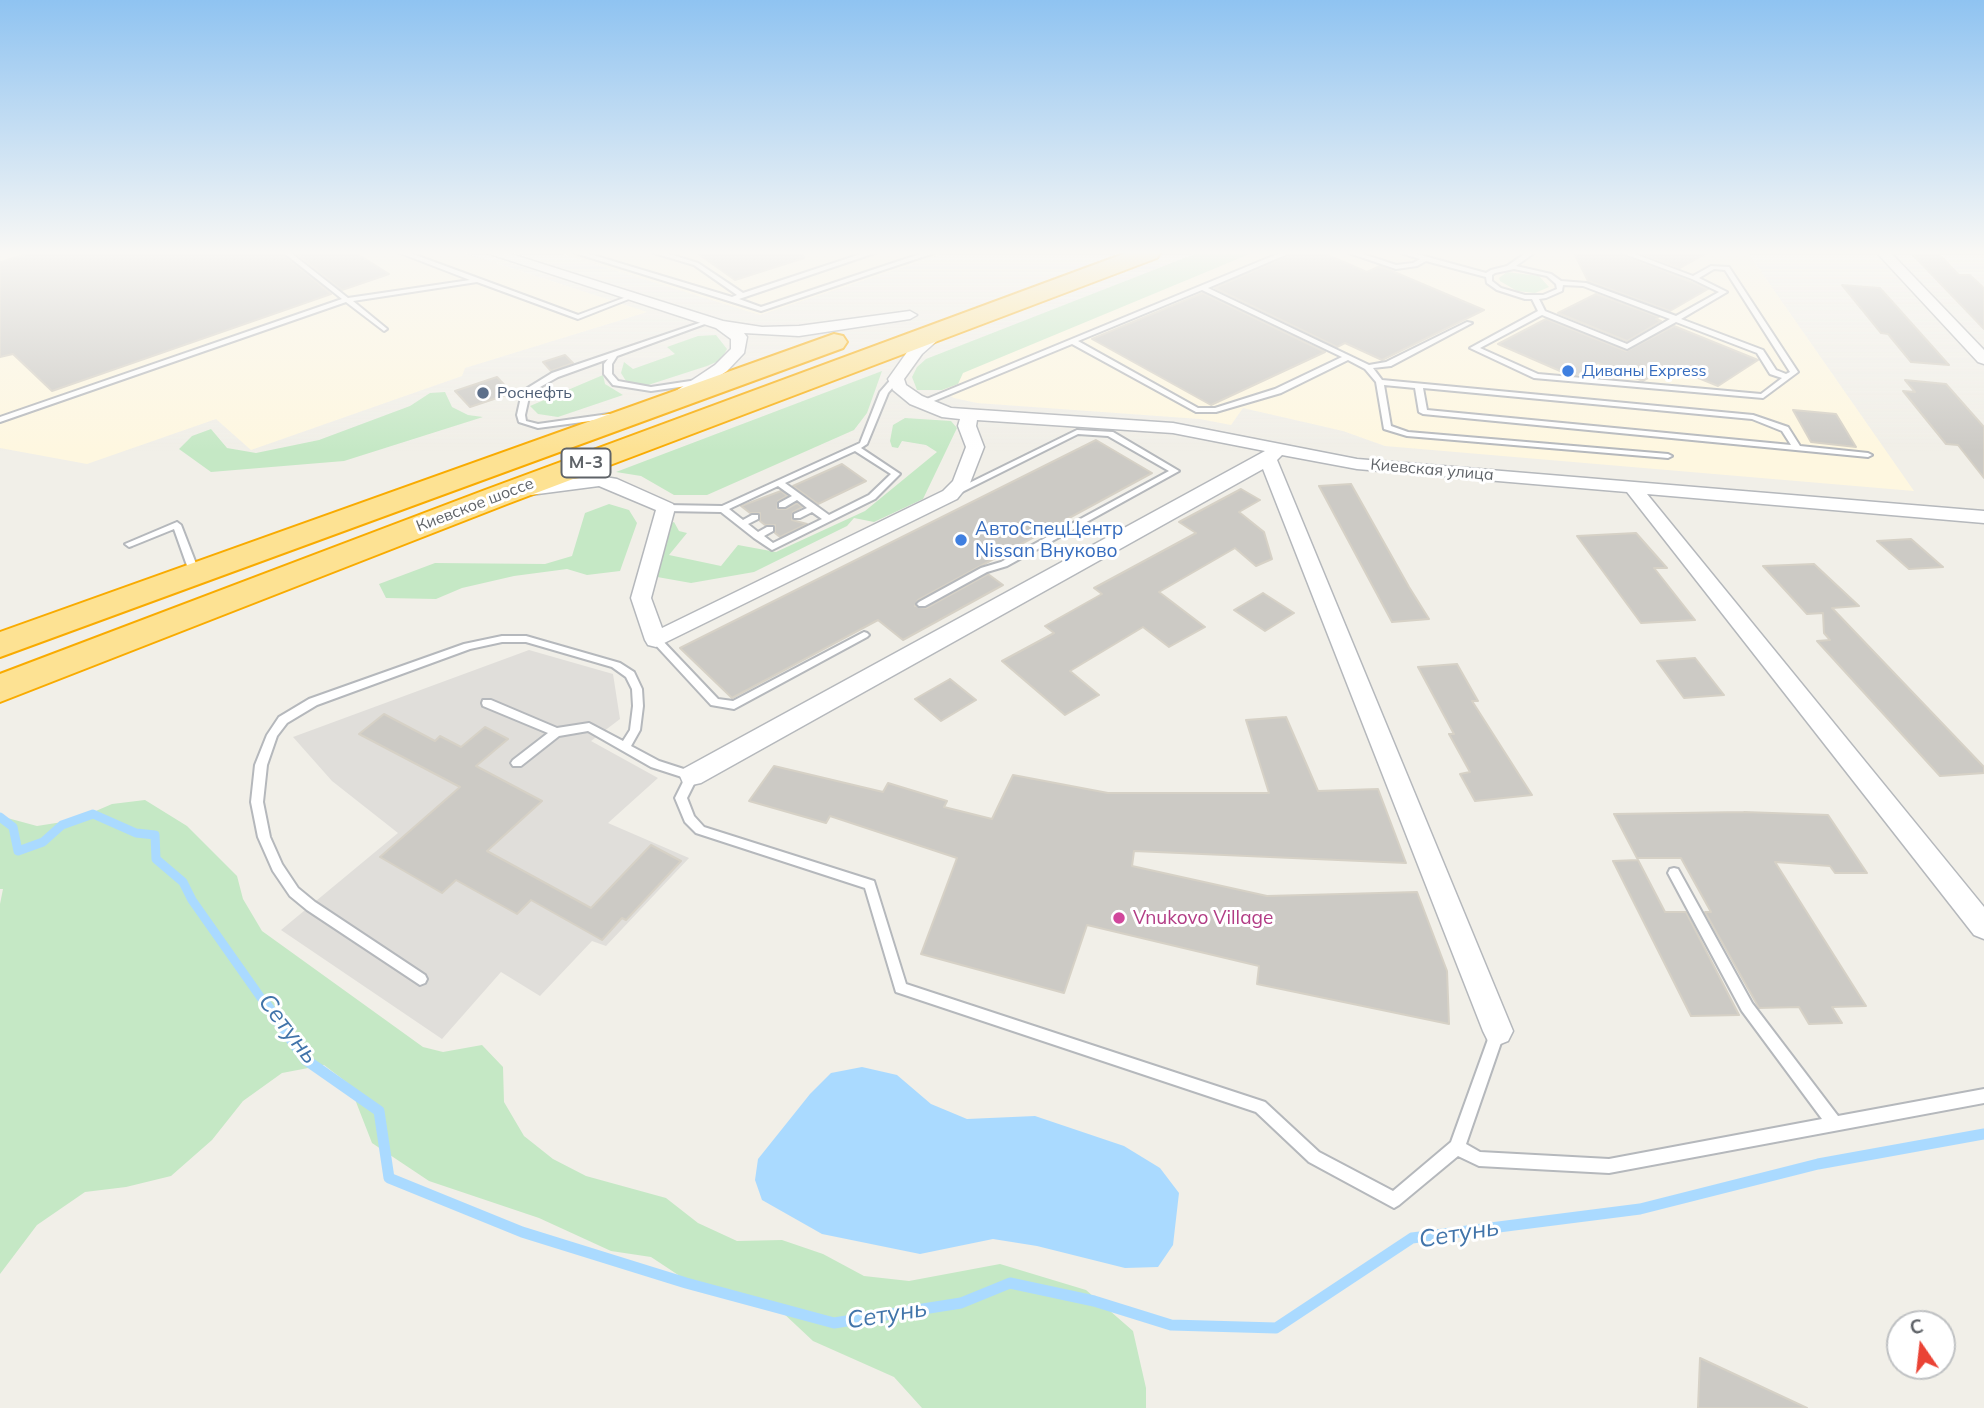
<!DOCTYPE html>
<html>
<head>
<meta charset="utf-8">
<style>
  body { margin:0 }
  #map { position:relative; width:1984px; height:1408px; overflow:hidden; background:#f1efe8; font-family:Mulish,sans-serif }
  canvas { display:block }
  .north { position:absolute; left:1886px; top:1310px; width:70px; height:70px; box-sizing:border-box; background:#fff; border:2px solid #bfc1c3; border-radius:50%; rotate:346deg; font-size:19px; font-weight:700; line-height:28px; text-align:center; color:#5f6368 }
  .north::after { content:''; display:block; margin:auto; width:24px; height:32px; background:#ea4335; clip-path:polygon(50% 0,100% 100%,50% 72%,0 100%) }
</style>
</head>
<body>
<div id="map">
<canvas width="1984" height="1408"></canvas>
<div class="north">С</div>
</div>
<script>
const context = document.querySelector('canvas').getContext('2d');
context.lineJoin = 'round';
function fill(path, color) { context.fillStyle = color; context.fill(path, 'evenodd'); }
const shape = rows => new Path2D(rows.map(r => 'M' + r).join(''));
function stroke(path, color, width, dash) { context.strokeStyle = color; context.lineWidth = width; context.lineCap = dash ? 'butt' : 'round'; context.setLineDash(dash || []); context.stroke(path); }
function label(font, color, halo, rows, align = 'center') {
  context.font = font + ' Mulish,sans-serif'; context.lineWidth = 6; context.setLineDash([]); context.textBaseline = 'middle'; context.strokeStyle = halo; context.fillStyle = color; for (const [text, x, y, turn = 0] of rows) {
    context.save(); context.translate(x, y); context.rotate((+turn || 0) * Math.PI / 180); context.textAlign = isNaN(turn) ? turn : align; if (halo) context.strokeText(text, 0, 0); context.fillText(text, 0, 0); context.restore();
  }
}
fill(shape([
  [0,253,465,253,647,312,465,368,462,376,251,450,216,419,87,464,0,448],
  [560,253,945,253,760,315],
  [1250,253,1748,253,1914,491,1385,446,1343,431,1243,408,1231,425,1200,419,977,403,954,398,932,384]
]), '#fef7e0');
fill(shape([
  [529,650,613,674,620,719,591,741,658,778,608,823,689,858,606,946,592,941,540,996,501,972,442,1039,281,930,398,833,332,781,293,737]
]), '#e0deda');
fill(shape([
  [1197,253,1252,253,963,373,958,384,942,390,917,390,912,377,917,367,926,359],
  [1507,272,1539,276,1549,287,1535,293,1517,291,1500,281,1499,278],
  [716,335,727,349,721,360,707,366,645,386,626,381,621,373,624,362,633,369,675,354,667,347,698,336],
  [882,371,867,413,854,430,707,495,674,495,641,476,616,472],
  [603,375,605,384,623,395,558,417,538,414,530,406],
  [445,392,452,407,468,415,483,417,344,461,211,472,179,449,192,436,211,429,227,448,256,453,319,440,410,406,430,393],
  [905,418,951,421,957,428,923,499,874,522,854,518,847,526,754,572,691,583,646,575,666,525,674,522,679,531,687,533,669,555,721,566,738,545,776,552,865,511,937,452,926,445,902,441,898,448,892,447,890,441,893,425],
  [609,504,629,510,637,523,620,571,587,575,567,569,514,576,462,588,436,599,386,598,379,584,435,563,545,564,572,556,585,513],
  [145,800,187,826,237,876,243,899,262,931,423,1047,443,1052,482,1045,503,1067,504,1102,524,1136,553,1159,586,1176,666,1198,698,1223,737,1241,782,1240,823,1254,864,1276,909,1281,1000,1264,1086,1290,1133,1331,1146,1388,1146,1408,922,1408,894,1377,813,1341,781,1311,741,1296,698,1288,651,1257,611,1251,539,1218,429,1181,372,1143,349,1084,324,1065,282,1073,243,1101,212,1140,171,1176,126,1187,85,1192,37,1225,0,1274,0,904,3,889,0,889,0,816,37,826,75,820,112,804]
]), '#c5e8c5');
fill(shape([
  [862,1067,897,1075,931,1104,967,1119,1035,1116,1124,1146,1160,1168,1179,1193,1173,1245,1158,1267,1125,1268,1037,1246,993,1239,920,1254,822,1234,762,1200,755,1180,758,1159,810,1094,831,1073]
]), '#aadaff');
stroke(shape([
  [0,817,13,827,18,851,43,842,62,825,93,814,136,833,155,835,156,859,183,882,192,900,266,1005]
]), '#aadaff', 9);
stroke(shape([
  [265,1003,306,1060,379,1111,389,1178,522,1232,686,1283,834,1323,961,1303,1010,1283,1094,1301,1171,1325,1276,1328,1412,1238,1640,1209,1818,1164,1984,1134]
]), '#aadaff', 11);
const building = shape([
  [30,253,282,253,331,294,52,391,13,354,0,357,0,262,30,253],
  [296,253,356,253,389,274,342,290,296,253],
  [697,253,803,253,804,258,735,280,697,253],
  [1294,253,1323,253,1367,272,1380,266,1484,310,1382,360,1345,343,1337,347,1215,288,1294,253],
  [1574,253,1620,253,1708,289,1670,311,1588,281,1574,253],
  [1641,253,1707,253,1680,268,1641,253],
  [1911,253,1938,253,1959,275,1970,275,1984,288,1984,329,1911,253],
  [1842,285,1880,288,1949,365,1911,362,1888,334,1881,333,1842,285],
  [1203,293,1325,352,1211,405,1092,339,1203,293],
  [1596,294,1659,317,1656,319,1661,321,1627,341,1558,313,1596,294],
  [1546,319,1626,351,1674,326,1758,360,1718,386,1669,366,1643,381,1598,363,1577,375,1567,374,1498,344,1546,319],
  [565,355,573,363,551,371,543,362,565,355],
  [497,377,512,393,470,407,455,391,497,377],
  [1905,380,1946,384,1984,427,1984,478,1958,445,1946,444,1903,391,1915,392,1905,380],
  [1793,410,1836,414,1856,447,1811,442,1793,410],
  [1096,440,1152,473,918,600,915,606,926,608,988,574,1003,585,903,640,878,620,732,698,680,648,1096,440],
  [842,464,866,481,818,504,793,486,842,464],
  [1351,484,1409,587,1429,619,1392,622,1319,486,1351,484],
  [1241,489,1260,500,1239,512,1264,532,1272,559,1256,566,1235,548,1159,592,1205,627,1169,647,1143,627,1070,671,1099,695,1065,715,1002,661,1054,633,1045,626,1102,594,1094,588,1196,533,1179,522,1241,489],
  [781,491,787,496,778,501,777,509,786,509,797,503,802,507,793,512,792,520,807,524,780,537,775,533,775,525,765,525,760,521,760,513,750,513,741,506,781,491],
  [1636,533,1667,568,1654,568,1695,620,1641,623,1577,536,1636,533],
  [1911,539,1943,567,1909,569,1877,541,1911,539],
  [1814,564,1859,606,1832,608,1984,767,1984,773,1940,776,1817,641,1830,640,1824,633,1823,613,1807,614,1763,566,1814,564],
  [1263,593,1294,613,1265,631,1234,610,1263,593],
  [1695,658,1724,695,1684,698,1657,661,1695,658],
  [1457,664,1478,701,1472,701,1532,795,1475,801,1460,774,1470,772,1449,734,1454,734,1418,667,1457,664],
  [950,679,976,700,941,721,915,699,950,679],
  [384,714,435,741,440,736,461,747,485,727,508,739,476,766,542,801,487,851,591,908,651,845,681,861,626,920,622,918,602,940,531,900,517,914,456,880,442,893,380,857,460,787,359,734,384,714],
  [1286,717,1318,791,1378,789,1406,863,1134,851,1132,866,1267,896,1417,892,1447,971,1449,1024,1257,984,1259,966,1087,925,1064,993,921,954,957,858,830,816,826,823,749,801,774,766,883,792,888,783,947,801,944,807,992,819,1013,775,1108,793,1269,793,1246,720,1286,717],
  [1744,812,1828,815,1867,873,1835,873,1830,866,1775,862,1866,1006,1832,1007,1842,1023,1809,1024,1799,1007,1759,1008,1705,912,1711,912,1681,858,1637,858,1614,814,1744,812],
  [1638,860,1665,912,1686,912,1739,1015,1691,1016,1613,861,1638,860],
  [1700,1358,1807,1408,1698,1408,1700,1358]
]);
fill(building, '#cccac5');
stroke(building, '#d6d1c6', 2);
const lane = shape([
  [284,253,291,253,348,298,470,280,400,253,410,253,578,315,629,296,634,297,578,319,477,282,353,301,386,328,387,329,384,331,346,302,0,422,0,417,342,299,284,253],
  [575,253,586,253,732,297,737,295,694,265,654,253,666,253,698,263,743,293,864,253,875,253,739,299,761,307,923,253,934,253,761,311,575,253],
  [1280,253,1290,253,1208,288,1369,365,1386,362,1467,322,1472,323,1391,366,1373,368,1382,380,1753,415,1788,427,1800,446,1868,453,1872,455,1868,457,1423,414,1419,412,1415,388,1384,385,1391,426,1408,432,1668,454,1672,456,1668,458,1407,436,1384,429,1376,382,1365,369,1348,360,1281,393,1216,412,1196,412,1072,344,924,405,917,403,1280,253],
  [1202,290,1342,357,1275,389,1215,408,1198,408,1078,341,1202,290],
  [1423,388,1752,419,1782,431,1791,445,1427,410,1423,388],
  [1349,253,1360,253,1396,265,1413,263,1420,259,1401,253,1413,253,1486,273,1491,270,1507,266,1526,253,1534,253,1516,266,1551,274,1561,281,1586,283,1676,316,1719,292,1692,279,1622,253,1632,253,1693,276,1711,266,1729,267,1798,372,1763,398,1534,378,1470,348,1538,311,1532,299,1525,299,1497,290,1487,283,1486,277,1426,261,1417,266,1396,269,1349,253],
  [1514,269,1547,276,1556,284,1557,289,1543,295,1525,295,1501,288,1492,281,1492,275,1495,273,1514,269],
  [1714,269,1725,270,1790,372,1786,374,1776,370,1763,350,1681,319,1727,292,1699,278,1714,269],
  [1563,285,1583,286,1670,319,1627,344,1545,311,1539,299,1546,298,1562,291,1563,285],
  [1542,315,1627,349,1676,322,1757,353,1770,374,1782,378,1761,394,1538,374,1480,348,1542,315],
  [708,320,713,321,617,356,612,364,612,374,618,381,651,387,697,380,701,382,700,384,651,391,613,385,604,374,604,364,608,359,558,377,533,391,529,397,525,415,526,421,538,424,609,414,612,414,612,418,538,428,519,422,517,415,521,397,526,389,552,373,708,320],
  [893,377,900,379,888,393,867,444,861,448,900,474,875,499,772,550,754,538,721,512,666,511,662,508,666,505,722,506,860,443,880,392,893,377],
  [855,451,891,474,869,495,829,515,785,483,855,451],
  [778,486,792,496,779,503,779,507,785,507,797,500,807,508,794,514,794,518,800,518,812,512,822,519,773,543,764,536,773,531,773,527,767,527,758,532,748,524,758,519,758,515,752,515,743,520,729,509,778,486],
  [1077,430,1113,432,1179,471,1007,566,987,572,925,606,919,606,917,604,919,602,981,568,1001,562,1169,471,1108,436,1078,434,958,494,952,494,951,492,1077,430],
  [177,522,181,525,200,574,198,576,192,576,190,574,174,529,132,546,129,547,125,544,177,522],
  [864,632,867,633,869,635,867,637,734,709,711,705,651,640,652,638,660,638,718,699,733,701,864,632],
  [502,636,526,636,620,663,634,672,642,689,643,706,640,730,631,746,659,761,696,773,698,776,687,798,694,816,704,827,874,881,906,984,1265,1102,1319,1152,1393,1191,1451,1142,1491,1031,1493,1027,1498,1025,1503,1027,1505,1031,1466,1144,1480,1152,1609,1159,1822,1119,1742,1011,1668,873,1670,869,1674,868,1678,869,1752,1003,1838,1116,1984,1089,1984,1103,1609,1173,1479,1166,1458,1156,1399,1205,1394,1208,1309,1162,1256,1112,896,992,865,888,696,833,685,822,675,798,685,778,651,767,588,731,559,736,521,766,513,766,511,763,513,760,548,733,483,706,482,703,483,700,491,700,557,728,589,723,623,741,630,730,633,706,632,689,626,677,612,667,526,642,502,642,470,649,317,705,287,723,277,736,267,765,263,802,270,837,282,864,298,888,315,902,425,975,427,979,425,983,420,985,307,910,290,896,273,871,258,837,251,802,255,765,267,735,279,717,309,699,464,644,502,636]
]);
const street = shape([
  [487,253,508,253,723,321,762,327,799,326,910,311,917,315,910,319,799,336,744,333,747,337,744,353,727,371,679,402,673,401,673,393,715,365,731,349,731,339,716,328,487,253],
  [1877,253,1891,253,1984,350,1984,364,1978,362,1877,253],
  [940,326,948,331,922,354,904,379,906,385,922,396,951,408,1173,423,1357,459,1984,511,1984,523,1647,494,1984,907,1984,939,1974,935,1627,492,1357,469,1282,455,1277,460,1513,1031,1508,1041,1498,1045,1488,1041,1483,1031,1263,469,701,783,692,785,683,783,680,776,683,769,1265,451,1173,433,977,420,976,426,984,447,970,483,957,499,656,647,648,645,645,640,631,598,656,510,599,486,530,495,521,489,530,483,599,476,617,479,673,504,675,508,651,598,662,628,943,491,953,481,966,447,958,426,960,419,942,417,910,404,893,390,888,379,910,348,940,326]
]);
const highway = shape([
  [1126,253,1160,253,1157,258,507,504,0,702,0,674,485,490,1126,253],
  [834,334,843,336,847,342,843,348,0,657,0,632,834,334]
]);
stroke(lane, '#b5b8bc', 4);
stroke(street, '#b5b8bc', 3);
stroke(highway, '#f9ab00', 4);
fill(lane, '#fff');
fill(street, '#fff');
fill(highway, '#fde293');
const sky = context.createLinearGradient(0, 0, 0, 451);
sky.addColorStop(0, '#8fc3f1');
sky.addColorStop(0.56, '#f9f8f5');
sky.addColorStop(1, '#f9f8f500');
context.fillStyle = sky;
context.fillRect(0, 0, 1984, 451);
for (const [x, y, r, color] of [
  [1568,371,7,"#3f7fe0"],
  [483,393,7,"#5c6f8a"],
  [961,540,7,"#3f7fe0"],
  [1119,918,7,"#d1479c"]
]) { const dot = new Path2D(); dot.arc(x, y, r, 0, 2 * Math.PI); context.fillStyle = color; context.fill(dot); stroke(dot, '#fff', 2.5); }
label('16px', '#366cbe', '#fff', [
  ["Диваны Express",1582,371]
], 'left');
label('16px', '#4e5e75', '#fff', [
  ["Роснефть",497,393]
], 'left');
label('16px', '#5f6368', '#fff', [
  ["Киевская улица",1432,470,5],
  ["Киевское шоссе",475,505,-21]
]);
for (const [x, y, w] of [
  [586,463,49]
]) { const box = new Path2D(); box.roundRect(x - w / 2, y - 14.5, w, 29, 5); context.fillStyle = '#fff'; context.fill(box); stroke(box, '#5f6368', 2); }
label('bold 18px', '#5f6368', null, [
  ["М-3",586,463]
]);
label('19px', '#366cbe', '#fff', [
  ["АвтоСпецЦентр",975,529],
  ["Nissan Внуково",975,551]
], 'left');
label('19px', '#b23c85', '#fff', [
  ["Vnukovo Village",1133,918]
], 'left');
label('italic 24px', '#4174aa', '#fff', [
  ["Сетунь",288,1029,52],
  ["Сетунь",1459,1234,-9],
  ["Сетунь",887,1315,-9]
]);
</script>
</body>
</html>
